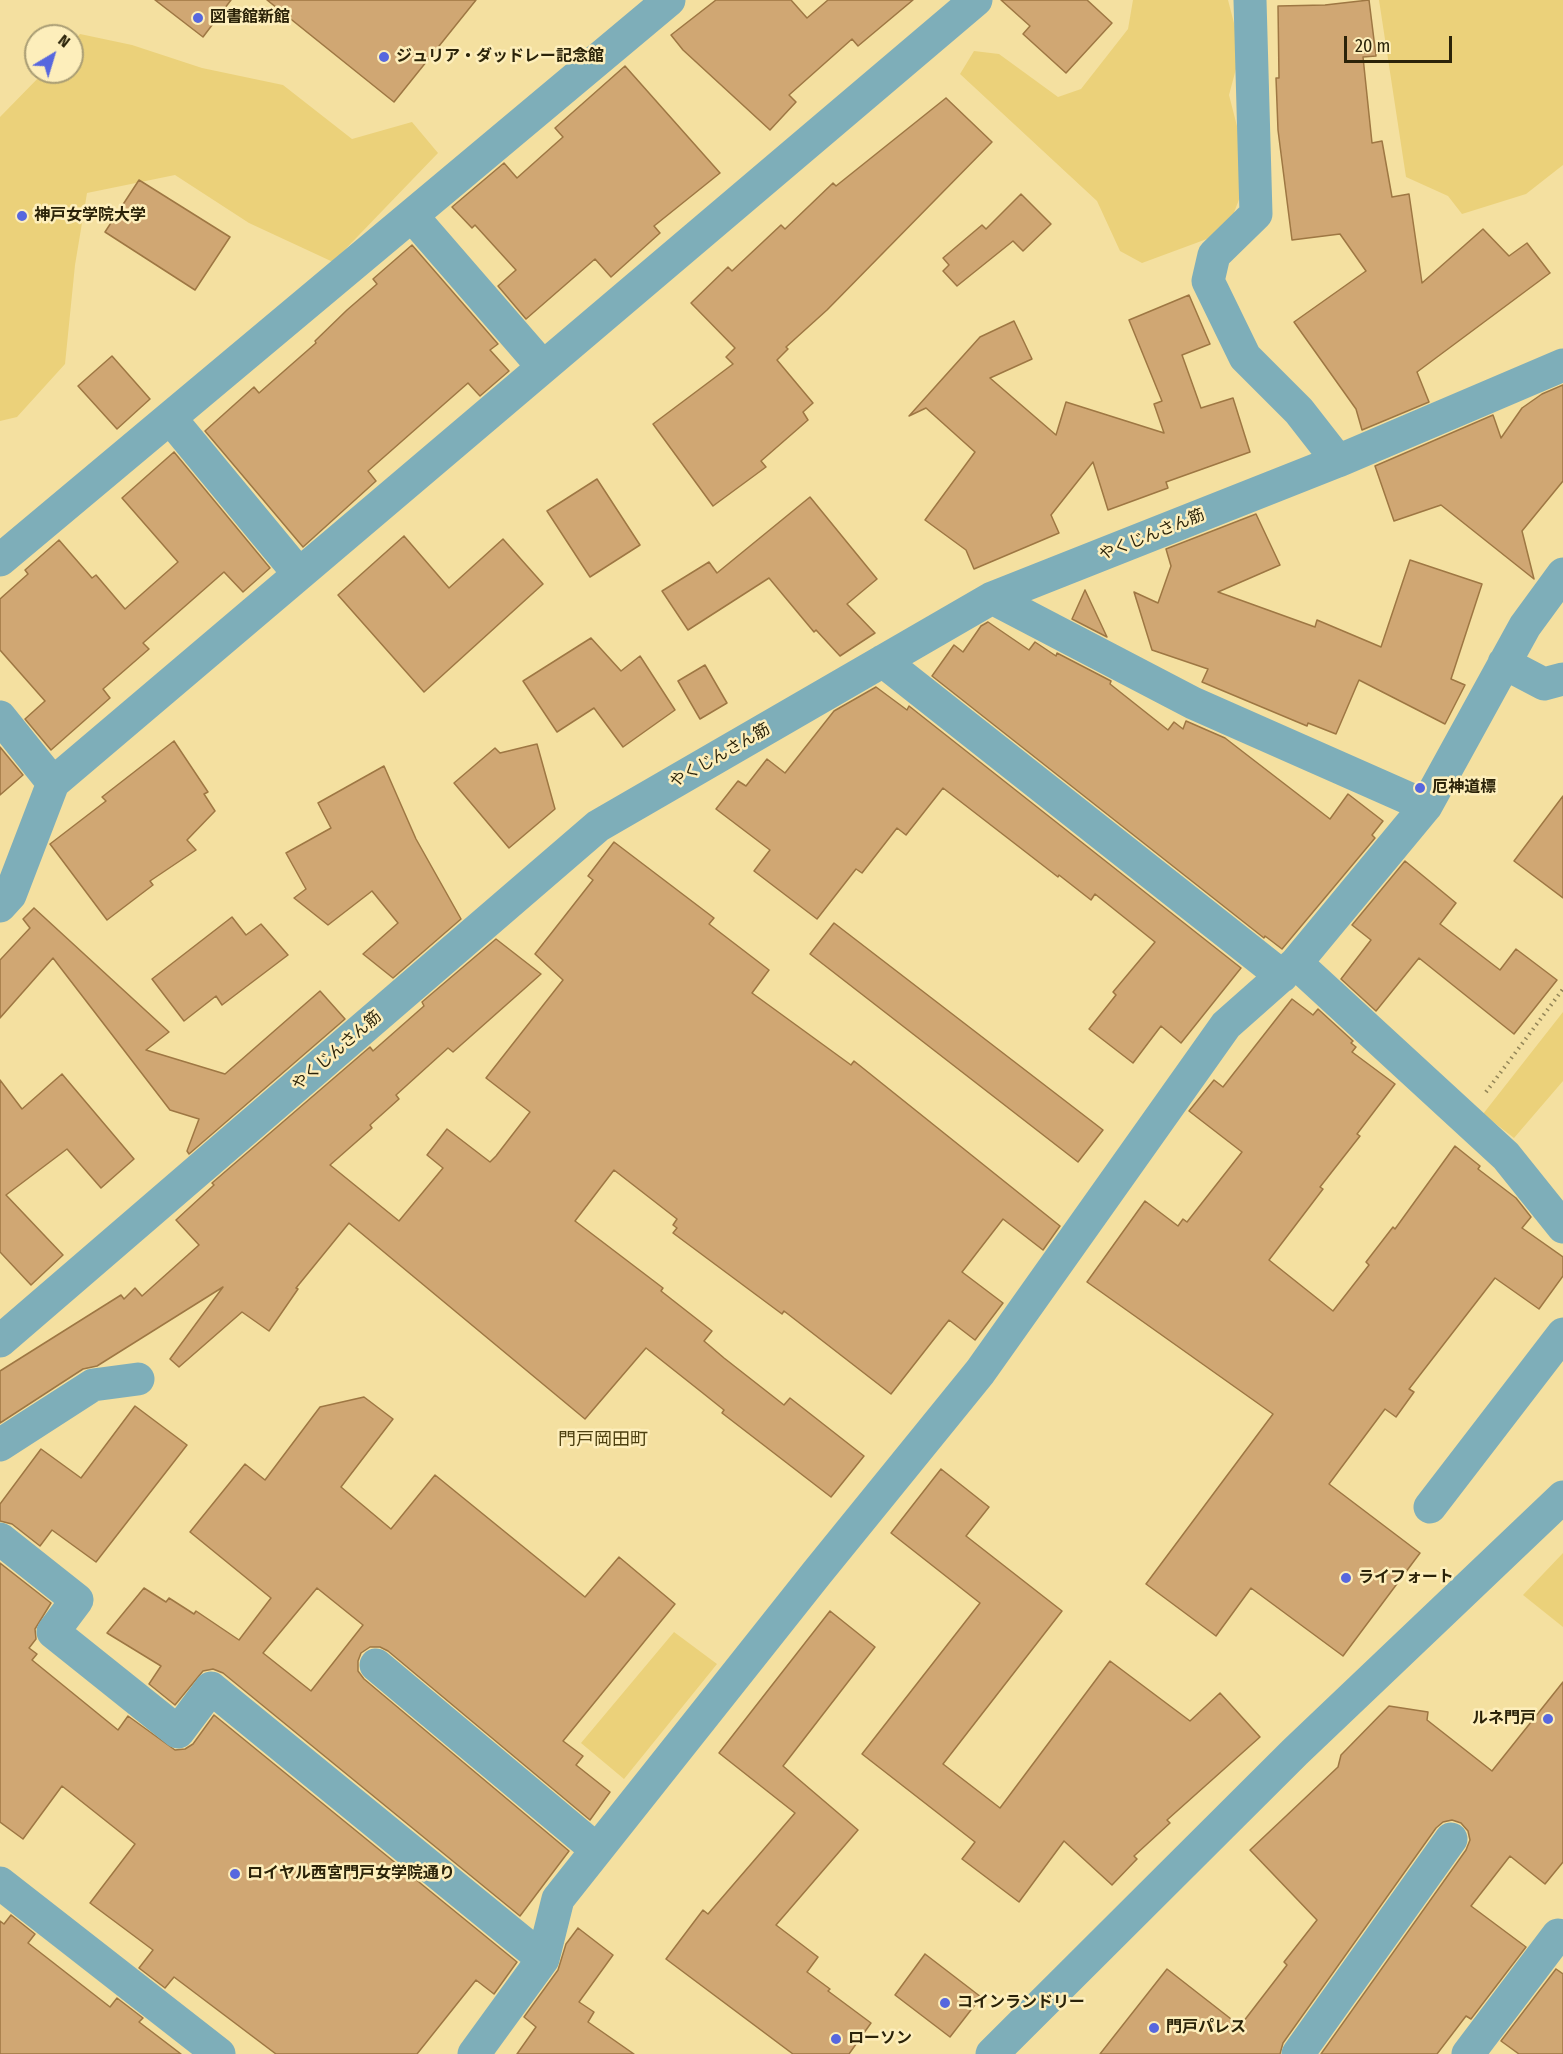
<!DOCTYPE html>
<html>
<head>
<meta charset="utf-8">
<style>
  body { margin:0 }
  #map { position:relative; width:1563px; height:2054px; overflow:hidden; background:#f4e0a0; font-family:"Fira Sans Condensed",sans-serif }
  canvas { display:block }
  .north { position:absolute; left:24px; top:24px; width:60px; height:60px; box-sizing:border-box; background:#fdeebb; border:2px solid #a99d74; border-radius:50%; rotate:38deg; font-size:16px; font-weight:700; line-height:24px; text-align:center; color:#2b2309 }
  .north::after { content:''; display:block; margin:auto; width:21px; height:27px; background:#5767de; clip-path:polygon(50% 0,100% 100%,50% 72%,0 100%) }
  .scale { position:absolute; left:1344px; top:36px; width:108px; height:27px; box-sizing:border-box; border:3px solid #2b2309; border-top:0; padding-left:8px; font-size:18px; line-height:21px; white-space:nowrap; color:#2b2309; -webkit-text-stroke:4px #fdeebb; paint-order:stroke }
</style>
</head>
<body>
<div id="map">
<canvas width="1563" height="2054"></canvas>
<div class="north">N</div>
<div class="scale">20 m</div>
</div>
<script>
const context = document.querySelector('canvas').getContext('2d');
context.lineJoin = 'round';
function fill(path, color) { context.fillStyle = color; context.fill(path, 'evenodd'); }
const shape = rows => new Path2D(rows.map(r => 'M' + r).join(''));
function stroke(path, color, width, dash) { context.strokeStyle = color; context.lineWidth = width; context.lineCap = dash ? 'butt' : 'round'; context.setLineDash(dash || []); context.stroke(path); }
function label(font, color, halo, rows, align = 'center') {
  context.font = font + ' "Fira Sans Condensed","Noto Sans JP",sans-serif'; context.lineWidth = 5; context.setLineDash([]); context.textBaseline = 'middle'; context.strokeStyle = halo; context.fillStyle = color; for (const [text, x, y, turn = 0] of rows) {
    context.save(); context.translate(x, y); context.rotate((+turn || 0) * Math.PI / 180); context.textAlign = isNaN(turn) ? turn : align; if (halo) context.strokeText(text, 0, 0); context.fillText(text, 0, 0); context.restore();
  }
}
fill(shape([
  [1133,0,1228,0,1241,50,1229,95,1249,173,1232,218,1215,236,1142,263,1120,251,1097,201,960,74,974,51,999,54,1058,97,1081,89,1128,29],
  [1379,0,1563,0,1563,165,1526,194,1462,214,1448,196,1406,177],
  [80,34,132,45,202,68,283,85,352,139,412,122,438,153,333,262,249,223,175,175,87,193,75,265,65,364,17,417,0,421,0,117,44,72,72,72,72,42],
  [1563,1012,1563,1081,1514,1138,1483,1114],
  [1563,1553,1563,1627,1523,1595],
  [674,1632,717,1664,624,1779,581,1743]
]), '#ebd17a');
const building = shape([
  [155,0,231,0,203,37,155,0],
  [267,0,476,0,394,102,267,0],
  [716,0,791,0,807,18,828,0,913,0,858,46,852,39,789,95,796,102,770,130,683,50,671,35,716,0],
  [1001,0,1087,0,1112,23,1066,73,1023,34,1030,26,1001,0],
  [1369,0,1376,56,1363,57,1372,143,1382,141,1392,197,1409,194,1422,283,1483,229,1509,256,1527,243,1550,273,1417,372,1429,402,1362,430,1356,409,1294,322,1366,271,1340,234,1292,240,1278,130,1276,78,1279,78,1278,6,1325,5,1369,0],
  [625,66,720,173,654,226,660,233,611,277,595,259,526,319,498,286,516,270,475,225,472,228,452,207,504,163,517,178,563,137,555,128,625,66],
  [946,98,992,142,827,310,786,347,788,349,777,360,813,403,803,412,808,420,761,461,766,467,713,506,653,424,733,364,726,357,735,348,691,303,728,267,732,271,781,225,785,229,833,183,836,186,946,98],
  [139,180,230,237,195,290,105,232,139,180],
  [1021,194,1051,224,1023,251,1013,241,957,286,943,271,949,265,943,258,982,225,986,229,1021,194],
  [412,245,498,344,490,350,509,371,480,396,468,383,368,471,376,481,303,547,205,431,254,387,259,393,316,343,315,341,347,310,377,284,373,279,412,245],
  [1189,295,1210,344,1182,355,1201,408,1233,398,1250,452,1166,482,1168,488,1108,510,1093,462,1051,515,1059,533,974,569,966,550,925,520,975,452,926,408,909,416,980,337,1014,321,1032,359,990,378,1056,435,1066,402,1164,433,1154,404,1162,401,1129,320,1189,295],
  [112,356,150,399,117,429,78,386,112,356],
  [1563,385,1563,481,1522,531,1534,579,1441,505,1394,521,1375,466,1493,415,1501,438,1522,408,1542,394,1563,385],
  [174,452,270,568,243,592,224,572,143,643,149,649,103,689,110,698,51,750,25,719,45,701,0,650,0,599,28,574,25,570,59,540,92,578,96,575,125,609,178,562,122,498,174,452],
  [597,479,640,545,590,577,547,511,597,479],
  [810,497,877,579,847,604,875,633,840,656,816,630,814,632,769,578,688,630,662,591,709,562,717,573,810,497],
  [1256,514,1280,565,1218,592,1315,627,1317,620,1381,647,1410,560,1482,584,1451,679,1465,685,1445,724,1359,680,1336,734,1308,723,1307,726,1202,682,1208,669,1152,650,1134,592,1158,603,1171,566,1166,549,1256,514],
  [404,536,449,588,503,539,543,584,424,692,338,595,404,536],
  [1085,590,1107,637,1072,619,1085,590],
  [988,622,1029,650,1035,642,1056,656,1057,653,1111,681,1110,684,1168,730,1174,722,1183,729,1186,721,1225,738,1330,819,1348,794,1383,821,1372,835,1375,838,1282,949,1265,936,1264,938,932,676,954,645,963,652,981,626,988,622],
  [591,638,621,671,640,656,675,710,623,747,594,708,557,732,523,681,591,638],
  [705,665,727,703,700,719,678,681,705,665],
  [876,687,907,710,909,706,1241,968,1181,1043,1161,1026,1133,1063,1089,1029,1116,995,1113,992,1155,942,1095,894,1091,900,1059,875,1058,877,943,788,906,835,897,828,862,873,856,869,817,919,754,871,770,850,716,809,738,781,746,786,767,759,785,773,834,711,876,687],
  [174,741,208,792,204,794,215,811,187,840,196,850,150,881,153,885,107,920,50,844,106,801,102,797,174,741],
  [537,744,555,809,509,848,454,783,495,748,500,753,537,744],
  [0,747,23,775,0,795,0,747],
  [384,766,416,839,461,919,393,978,363,954,398,923,372,891,328,925,294,898,306,889,286,853,331,828,318,803,384,766],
  [1563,796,1563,898,1514,861,1563,796],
  [614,842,714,918,709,924,769,970,752,993,851,1065,854,1061,1060,1226,1043,1250,1003,1219,962,1272,1003,1303,975,1340,949,1320,891,1394,784,1311,782,1314,673,1233,677,1228,673,1225,677,1219,614,1170,575,1221,663,1288,661,1291,712,1331,704,1341,724,1358,784,1405,790,1398,864,1456,831,1497,722,1413,724,1410,704,1394,646,1348,585,1419,349,1223,296,1288,298,1289,269,1331,242,1312,179,1367,170,1359,223,1287,97,1366,83,1369,0,1423,0,1371,121,1295,124,1299,135,1288,142,1296,199,1245,176,1220,214,1185,212,1183,370,1047,373,1051,424,1006,422,1002,496,939,541,974,453,1052,448,1048,396,1095,399,1099,370,1125,372,1128,330,1165,399,1221,443,1168,427,1155,447,1129,490,1162,496,1156,530,1112,486,1078,563,980,535,954,593,880,588,876,614,842],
  [1405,861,1456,903,1440,924,1500,970,1516,949,1557,980,1514,1034,1419,958,1376,1011,1341,979,1371,940,1352,925,1405,861],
  [34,908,169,1032,146,1050,225,1074,320,991,345,1019,189,1154,187,1151,199,1119,170,1110,53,958,0,1018,0,960,30,928,23,919,34,908],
  [232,917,246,935,261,924,288,955,222,1005,216,996,184,1021,152,979,232,917],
  [834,923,1103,1130,1078,1162,810,954,834,923],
  [1292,999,1313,1015,1318,1009,1353,1041,1351,1043,1356,1047,1352,1052,1395,1084,1357,1134,1360,1136,1320,1187,1323,1189,1269,1260,1333,1311,1369,1265,1366,1262,1393,1227,1395,1229,1455,1146,1480,1166,1478,1169,1516,1198,1531,1217,1522,1228,1563,1257,1563,1276,1539,1309,1495,1278,1409,1389,1414,1392,1396,1417,1385,1409,1329,1484,1420,1553,1343,1656,1251,1588,1216,1636,1146,1584,1273,1414,1087,1282,1145,1201,1178,1226,1183,1219,1187,1222,1242,1152,1189,1111,1214,1080,1223,1087,1292,999],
  [62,1074,134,1159,101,1188,67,1149,6,1195,63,1255,31,1285,0,1252,0,1080,22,1109,62,1074],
  [364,1397,393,1419,341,1487,391,1529,435,1475,585,1597,619,1557,675,1604,563,1741,583,1756,576,1765,610,1792,590,1820,388,1651,380,1647,370,1647,361,1653,358,1661,358,1671,364,1679,569,1851,520,1916,223,1673,213,1669,203,1671,175,1705,149,1684,161,1666,107,1633,144,1588,166,1602,169,1598,194,1614,196,1611,239,1640,271,1598,190,1532,245,1464,265,1480,320,1407,364,1397],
  [317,1588,363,1625,311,1691,263,1653,317,1588],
  [135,1406,187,1445,96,1562,52,1530,40,1546,12,1524,0,1521,0,1504,41,1449,81,1478,135,1406],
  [941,1469,989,1507,966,1536,1062,1611,943,1764,1000,1808,1110,1661,1190,1721,1220,1693,1260,1737,1167,1820,1170,1823,1134,1856,1137,1859,1112,1885,1064,1841,1019,1902,962,1859,975,1842,862,1754,980,1603,891,1533,941,1469],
  [0,1563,51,1603,35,1629,36,1639,29,1648,37,1654,32,1660,118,1730,128,1716,175,1750,185,1749,193,1744,214,1715,517,1962,494,1994,476,1980,417,2054,276,2054,174,1977,165,1988,139,1968,153,1950,90,1903,135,1844,62,1786,23,1839,0,1822,0,1563],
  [830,1611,875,1647,783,1766,858,1830,776,1925,818,1957,807,1972,830,1989,828,1991,871,2023,849,2054,793,2054,666,1959,703,1910,708,1914,795,1813,719,1753,830,1611],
  [1563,1682,1563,1862,1545,1884,1510,1856,1471,1906,1526,1947,1471,2019,1466,2016,1437,2054,1321,2054,1466,1850,1470,1840,1468,1831,1461,1823,1452,1820,1443,1822,1436,1828,1283,2043,1280,2054,1100,2054,1167,1969,1240,2026,1287,1965,1284,1962,1317,1920,1250,1850,1338,1767,1341,1755,1389,1706,1428,1712,1427,1720,1492,1771,1563,1682],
  [11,1915,35,1934,28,1943,110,2007,117,1998,143,2018,139,2022,181,2054,0,2054,0,1921,4,1924,11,1915],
  [578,1928,613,1955,579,2002,594,2012,588,2022,634,2054,517,2054,536,2027,524,2017,558,1970,566,1944,578,1928],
  [925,1954,981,1997,950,2037,895,1995,925,1954],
  [1556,1969,1563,1974,1563,2054,1519,2054,1501,2041,1556,1969]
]);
fill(building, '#d0a773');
stroke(building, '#9e7743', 1.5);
stroke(shape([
  [1486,1092,1563,989]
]), '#938557', 4, [1.5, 4.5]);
stroke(shape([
  [1250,0,1256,214,1214,255,1208,281,1245,357,1299,411,1338,461],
  [412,216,543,367],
  [170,418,299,574],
  [0,560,669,0],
  [992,598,1193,703,1426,806],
  [883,661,1282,976],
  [1504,663,1544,684,1563,679],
  [0,717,53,783,976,0],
  [0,906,10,895,53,783],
  [1296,963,1506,1156,1563,1227],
  [0,1341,598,826,992,598,1338,461,1563,365],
  [0,1445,93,1385,138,1379],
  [1430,1507,1563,1334],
  [0,1539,77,1600,53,1632,178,1732,211,1688,543,1959],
  [376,1665,597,1850],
  [0,1883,219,2054],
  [474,2054,543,1959,558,1899,816,1574,980,1372,1226,1025,1296,963,1426,806,1525,626,1563,574],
  [992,2054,1295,1752,1563,1497],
  [1298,2054,1451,1839],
  [1468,2054,1558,1935]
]), '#7eaeb9', 33);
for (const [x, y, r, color] of [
  [198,18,6,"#5767de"],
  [384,57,6,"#5767de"],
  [22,216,6,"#5767de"],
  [1420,788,6,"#5767de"],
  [1346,1578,6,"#5767de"],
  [1548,1719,6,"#5767de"],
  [235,1874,6,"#5767de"],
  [945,2003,6,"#5767de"],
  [1154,2028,6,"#5767de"],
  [836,2039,6,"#5767de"]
]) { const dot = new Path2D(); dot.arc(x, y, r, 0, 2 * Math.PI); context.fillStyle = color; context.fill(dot); stroke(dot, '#fdeebb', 2); }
label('bold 16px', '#2b2309', '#fdeebb', [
  ["図書館新館",210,18],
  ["ジュリア・ダッドレー記念館",396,57],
  ["神戸女学院大学",34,216],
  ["厄神道標",1432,788],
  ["ライフォート",1358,1578],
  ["ルネ門戸",1536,1719,"right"],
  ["ロイヤル西宮門戸女学院通り",247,1874],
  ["コインランドリー",957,2003],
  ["門戸パレス",1166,2028],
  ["ローソン",848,2039]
], 'left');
label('16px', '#2b2309', '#fdeebb', [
  ["やくじんさん筋",1152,535,-22],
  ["やくじんさん筋",720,756,-30],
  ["やくじんさん筋",337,1051,-41]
]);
label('18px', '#4e4110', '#fdeebb', [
  ["門戸岡田町",603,1440]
]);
</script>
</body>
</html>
